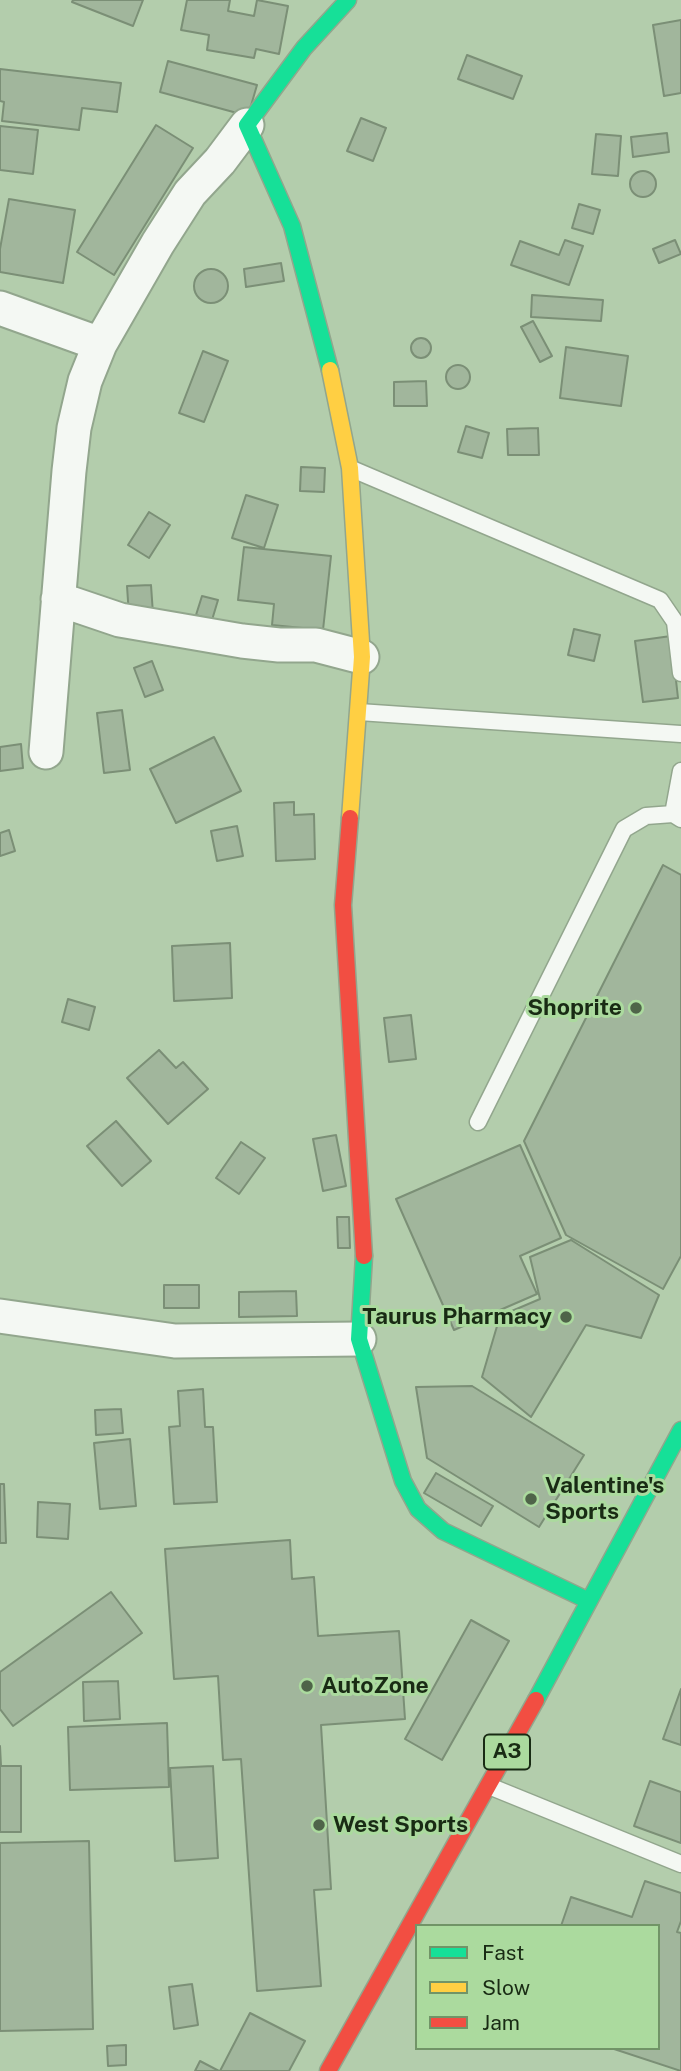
<!DOCTYPE html>
<html>
<head>
<meta charset="utf-8">
<style>
  body { margin:0 }
  #map { position:relative; width:681px; height:2071px; overflow:hidden; background:#b3cdac; font-family:"Public Sans",sans-serif }
  canvas { display:block }
  .legend { position:absolute; left:415px; top:1924px; width:245px; height:126px; box-sizing:border-box; background:#abda9e; border:2px solid #719467; margin:0; padding:9px 12px; list-style:none; font-size:21px; color:#192b14 }
  .legend li { display:flex; align-items:center; gap:14px; height:35px }
  .legend b { width:35px; border:2px solid #719467 }
</style>
</head>
<body>
<div id="map">
<canvas width="681" height="2071"></canvas>
<ul class="legend">
<li><b style="height:9px;background:#16e098"></b>Fast</li>
<li><b style="height:9px;background:#ffcf43"></b>Slow</li>
<li><b style="height:9px;background:#f24e42"></b>Jam</li>
</ul>
</div>
<script>
const context = document.querySelector('canvas').getContext('2d');
context.lineJoin = 'round';
function fill(path, color) { context.fillStyle = color; context.fill(path, 'evenodd'); }
const shape = rows => new Path2D(rows.map(r => 'M' + r).join(''));
function stroke(path, color, width, dash) { context.strokeStyle = color; context.lineWidth = width; context.lineCap = dash ? 'butt' : 'round'; context.setLineDash(dash || []); context.stroke(path); }
function label(font, color, halo, rows, align = 'center') {
  context.font = font + ' "Public Sans",sans-serif'; context.lineWidth = 6; context.setLineDash([]); context.textBaseline = 'middle'; context.strokeStyle = halo; context.fillStyle = color; for (const [text, x, y, turn = 0] of rows) {
    context.save(); context.translate(x, y); context.rotate((+turn || 0) * Math.PI / 180); context.textAlign = isNaN(turn) ? turn : align; if (halo) context.strokeText(text, 0, 0); context.fillText(text, 0, 0); context.restore();
  }
}
const building = shape([
  [73,0,143,0,133,26,72,2,73,0],
  [187,0,230,0,228,11,254,16,257,0,288,6,279,54,256,49,254,58,207,50,209,35,181,30,187,0],
  [681,20,681,93,664,96,653,25,681,20],
  [467,55,522,76,513,99,458,79,467,55],
  [168,61,257,85,248,116,160,92,168,61],
  [0,69,121,83,117,112,82,108,79,130,2,121,4,102,0,101,0,69],
  [361,118,386,128,373,161,347,151,361,118],
  [156,125,193,148,114,275,77,252,156,125],
  [0,126,38,130,33,174,0,170,0,126],
  [667,133,669,152,633,157,631,137,667,133],
  [596,134,621,136,618,176,592,174,596,134],
  '630 184a13 13 0 1 1 26 0a13 13 0 1 1-26 0Z',
  [9,199,75,210,63,283,0,272,0,249,9,199],
  [579,204,600,210,593,234,572,228,579,204],
  [565,240,583,246,569,285,511,265,520,241,559,255,565,240],
  [675,240,681,254,659,263,653,249,675,240],
  [281,263,284,281,246,287,244,269,281,263],
  '194 286a17 17 0 1 1 34 0a17 17 0 1 1-34 0Z',
  [532,295,603,300,601,321,531,317,532,295],
  [533,321,552,356,540,362,521,327,533,321],
  '411 348a10 10 0 1 1 20 0a10 10 0 1 1-20 0Z',
  [566,347,628,356,621,406,560,398,566,347],
  [203,351,228,361,204,422,179,413,203,351],
  '446 377a12 12 0 1 1 24 0a12 12 0 1 1-24 0Z',
  [426,381,427,406,394,406,394,382,426,381],
  [466,426,489,433,482,458,458,452,466,426],
  [538,428,539,455,508,455,507,429,538,428],
  [301,467,325,468,324,492,300,491,301,467],
  [246,495,278,505,264,548,232,538,246,495],
  [149,512,170,525,149,558,128,545,149,512],
  [244,547,331,556,323,630,272,625,274,604,238,600,244,547],
  [151,585,153,614,129,616,127,586,151,585],
  [202,596,218,600,212,620,196,615,202,596],
  [574,629,600,635,594,661,568,655,574,629],
  [671,636,678,698,643,702,635,641,671,636],
  [152,661,163,690,145,697,134,668,152,661],
  [122,710,130,770,104,773,97,713,122,710],
  [214,737,241,791,176,823,150,769,214,737],
  [21,744,23,768,0,771,0,747,21,744],
  [294,802,294,815,314,814,315,859,276,861,274,803,294,802],
  [237,826,243,856,217,861,211,831,237,826],
  [9,830,15,851,0,856,0,833,9,830],
  [663,865,681,875,681,1256,663,1289,566,1235,524,1141,663,865],
  [230,943,232,998,174,1001,172,946,230,943],
  [68,999,95,1007,89,1030,62,1022,68,999],
  [411,1015,416,1059,389,1062,384,1018,411,1015],
  [159,1050,176,1068,183,1062,208,1089,168,1124,127,1078,159,1050],
  [116,1121,151,1161,122,1186,87,1146,116,1121],
  [336,1135,346,1186,323,1191,313,1139,336,1135],
  [241,1142,265,1158,239,1194,216,1178,241,1142],
  [520,1145,561,1238,520,1256,537,1294,454,1330,396,1199,520,1145],
  [337,1217,349,1217,350,1248,338,1248,337,1217],
  [571,1240,659,1295,641,1338,586,1325,531,1417,482,1377,500,1316,540,1299,530,1257,571,1240],
  [164,1285,199,1285,199,1308,164,1308,164,1285],
  [296,1291,297,1316,239,1317,239,1292,296,1291],
  [472,1386,584,1455,539,1527,427,1458,416,1387,472,1386],
  [203,1389,205,1427,213,1427,217,1502,174,1504,169,1427,180,1426,178,1391,203,1389],
  [121,1409,123,1433,96,1435,95,1410,121,1409],
  [130,1439,136,1506,100,1509,94,1443,130,1439],
  [436,1473,493,1506,481,1526,424,1493,436,1473],
  [0,1484,4,1484,6,1543,0,1543,0,1484],
  [38,1502,70,1504,68,1539,37,1537,38,1502],
  [290,1540,292,1579,314,1577,318,1636,399,1631,405,1719,321,1725,331,1889,314,1890,321,1986,257,1991,241,1759,223,1760,218,1676,174,1679,165,1549,290,1540],
  [111,1592,142,1633,13,1726,0,1709,0,1672,111,1592],
  [471,1620,509,1641,442,1760,405,1739,471,1620],
  [118,1681,120,1719,84,1721,83,1682,118,1681],
  [681,1689,681,1745,663,1739,681,1689],
  [167,1723,169,1787,70,1790,68,1727,167,1723],
  [0,1746,1,1766,21,1766,21,1832,0,1832,0,1746],
  [213,1766,218,1858,175,1861,170,1768,213,1766],
  [650,1781,681,1792,681,1843,634,1826,650,1781],
  [89,1841,93,2029,0,2031,0,1843,89,1841],
  [645,1881,681,1893,681,1921,677,1932,681,1933,681,2071,611,2048,658,2048,658,1926,561,1926,571,1897,632,1917,645,1881],
  [192,1984,198,2025,174,2029,169,1987,192,1984],
  [250,2013,305,2041,289,2071,220,2071,250,2013],
  [126,2045,126,2065,108,2066,107,2046,126,2045],
  [200,2061,219,2071,195,2071,200,2061]
]);
fill(building, '#a1b69c');
stroke(building, '#7b8f76', 2);
const lane = shape([
  [352,469,660,600,675,622,681,673],
  [359,712,681,734],
  [673,814,681,771],
  [478,1122,624,829,646,816,673,814,681,819],
  [489,1786,681,1864]
]);
const street = shape([
  [0,308,100,344],
  [58,599,120,620,242,641,279,645,316,645,362,657],
  [46,752,69,471,74,428,85,381,100,344,158,243,190,193,220,161,247,125],
  [0,1316,175,1341,359,1339]
]);
const fast = shape([
  [330,370,292,226,247,125,304,48,348,0],
  [364,1256,359,1339,403,1481,418,1509,443,1531,589,1601],
  [536,1700,681,1430]
]);
const slow = shape([
  [330,370,350,468,362,657,350,818]
]);
const jam = shape([
  [350,818,343,905,364,1256],
  [328,2071,536,1700]
]);
stroke(lane, '#92a68d', 19);
stroke(street, '#92a68d', 37);
stroke(fast, '#92a68d', 19);
stroke(slow, '#92a68d', 19);
stroke(jam, '#92a68d', 19);
stroke(lane, '#f4f8f3', 16);
stroke(street, '#f4f8f3', 33);
stroke(fast, '#16e098', 16);
stroke(slow, '#ffcf43', 16);
stroke(jam, '#f24e42', 16);
for (const [x, y, r, color] of [
  [636,1008,7,"#4f6449"],
  [566,1317,7,"#4f6449"],
  [531,1499,7,"#4f6449"],
  [307,1686,7,"#4f6449"],
  [319,1825,7,"#4f6449"]
]) { const dot = new Path2D(); dot.arc(x, y, r, 0, 2 * Math.PI); context.fillStyle = color; context.fill(dot); stroke(dot, '#abda9e', 2.5); }
for (const [x, y, w] of [
  [507,1752,46]
]) { const box = new Path2D(); box.roundRect(x - w / 2, y - 17.5, w, 35, 5); context.fillStyle = '#abda9e'; context.fill(box); stroke(box, '#192b14', 2); }
label('bold 21px', '#192b14', null, [
  ["A3",507,1752]
]);
label('bold 23px', '#192b14', '#abda9e', [
  ["Shoprite",622,1008,"right"],
  ["Taurus Pharmacy",552,1317,"right"],
  ["Valentine's",545,1486],
  ["Sports",545,1512],
  ["AutoZone",321,1686],
  ["West Sports",333,1825]
], 'left');
</script>
</body>
</html>
